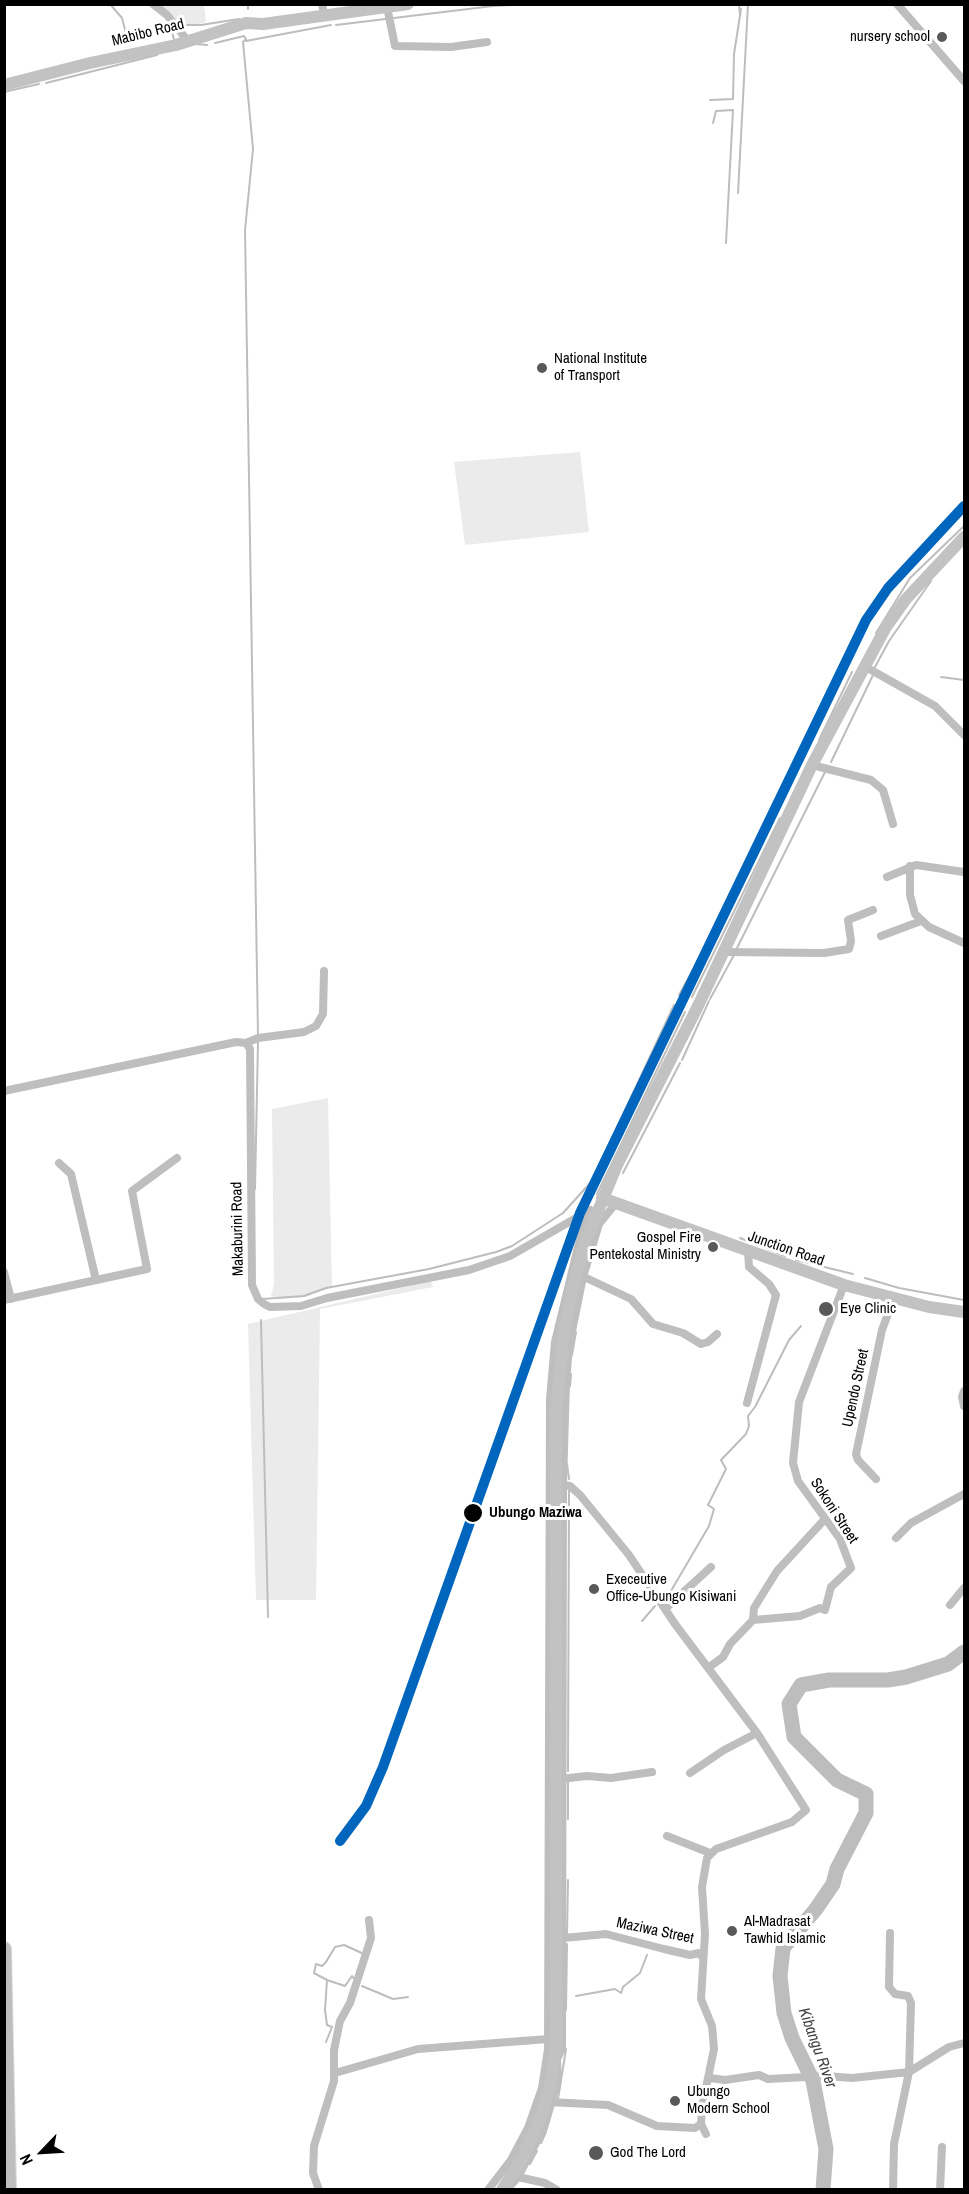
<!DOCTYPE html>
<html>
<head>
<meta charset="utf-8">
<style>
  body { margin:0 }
  #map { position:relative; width:969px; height:2194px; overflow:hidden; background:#fff; font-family:"Archivo Narrow",sans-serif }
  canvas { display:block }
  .frame { position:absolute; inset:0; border:6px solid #000; pointer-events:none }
  .north { position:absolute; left:12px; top:2122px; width:60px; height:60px; -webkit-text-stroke:4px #fff; paint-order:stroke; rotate:245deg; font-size:16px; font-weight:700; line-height:24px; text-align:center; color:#000 }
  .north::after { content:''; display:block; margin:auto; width:21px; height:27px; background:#000; clip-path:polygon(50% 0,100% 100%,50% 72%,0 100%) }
</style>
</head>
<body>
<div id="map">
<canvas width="969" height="2194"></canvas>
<div class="frame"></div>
<div class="north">N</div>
</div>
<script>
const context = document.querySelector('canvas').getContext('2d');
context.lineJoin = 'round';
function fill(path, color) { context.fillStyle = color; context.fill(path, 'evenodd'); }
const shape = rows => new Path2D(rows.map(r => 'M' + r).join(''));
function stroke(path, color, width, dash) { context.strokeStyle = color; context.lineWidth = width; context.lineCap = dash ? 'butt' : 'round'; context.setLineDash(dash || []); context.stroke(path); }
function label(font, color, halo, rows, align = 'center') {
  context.font = font + ' "Archivo Narrow",sans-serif'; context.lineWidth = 6; context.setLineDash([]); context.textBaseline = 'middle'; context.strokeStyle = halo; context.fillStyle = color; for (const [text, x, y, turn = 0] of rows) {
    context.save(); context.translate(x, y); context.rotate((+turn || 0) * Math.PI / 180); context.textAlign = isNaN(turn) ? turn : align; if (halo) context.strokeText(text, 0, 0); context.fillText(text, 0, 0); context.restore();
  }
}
fill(shape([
  [161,5,204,5,206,22,174,30,165,18],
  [580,452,589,532,465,545,454,462],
  [328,1098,332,1287,305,1297,281,1299,271,1296,274,1284,272,1109],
  [431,1281,433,1287,320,1309,316,1600,256,1600,248,1324]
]), '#ebebeb');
stroke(shape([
  [110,4,122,18,128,41],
  [248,4,248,9],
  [170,25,174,39],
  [180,25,201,25,239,19],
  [336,25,493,6,528,4],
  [246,41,331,25],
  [215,43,244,36,246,39,243,42,253,149,245,230,258,1036],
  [196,44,207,45],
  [46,83,157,55],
  [4,92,39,84],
  [710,100,733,99,734,54,741,9,740,16,739,4],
  [713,123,716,111,733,110,726,243],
  [738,193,748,4],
  [876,633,910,578,964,526],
  [875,667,889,641,931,581],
  [941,677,964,680],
  [819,740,852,672],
  [831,762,874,673],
  [736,950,825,772],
  [679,995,702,953],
  [692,997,780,818],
  [710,999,734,955],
  [682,1060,709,1001],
  [623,1173,680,1063],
  [255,1189,258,1042],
  [597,1194,685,1012],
  [740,1238,785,1256],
  [796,1260,853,1274],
  [865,1278,899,1288,964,1300],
  [262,1299,304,1296,326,1288,429,1269,496,1252,512,1246,563,1213,592,1181,674,1005],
  [261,1320,268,1617],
  [572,1355,576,1332],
  [570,1386,571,1374],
  [567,1464,569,1479],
  [668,1596,709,1526,714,1509,708,1505,726,1469,721,1460,746,1434,749,1426,748,1416,755,1407,789,1340,801,1326],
  [642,1621,655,1606],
  [568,1771,569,1490],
  [568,1780,568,1819],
  [567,1935,568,1880],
  [327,1980,314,1973,316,1964,322,1966,326,1962,335,1947,344,1945,364,1954],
  [362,1986,393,1999,408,1997],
  [576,1996,615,1989,621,1993,623,1987,640,1973,647,1955],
  [566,2010,567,1944],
  [326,2042,332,2027,327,2025,325,2010,327,1980,345,1986,352,1976,355,1980],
  [558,2099,566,2049],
  [541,2143,546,2132],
  [530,2164,537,2151]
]), '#bdbdbd', 2);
stroke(shape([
  [823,2190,826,2149,813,2081,792,2038,784,2013,780,1976,783,1948,816,1909,833,1884,837,1869,866,1813,866,1794,837,1780,794,1737,789,1704,801,1685,829,1680,888,1680,906,1677,948,1664,964,1652]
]), '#bdbdbd', 15);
const trunk = shape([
  [4,1949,9,2190]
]);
stroke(trunk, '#dbdbdb', 16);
stroke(shape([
  [153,4,167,15,187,40],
  [322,4,324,14],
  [897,4,964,81],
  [387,7,395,46,451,47,487,42],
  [864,666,935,706,964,735],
  [812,765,871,780,883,790,893,824],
  [910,866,910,895,915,914,929,927,964,943],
  [887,877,916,865,964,872],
  [881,936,921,921],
  [723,952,824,953,849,949,851,941,848,920,873,910],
  [246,1043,250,1049,252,1285,258,1299,264,1304,270,1307,301,1306,327,1298,469,1270,510,1256,590,1210],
  [246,1043,258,1038,304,1032,316,1026,323,1014,324,971],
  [4,1091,236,1042,246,1043],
  [59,1163,71,1174,96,1280],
  [4,1272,11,1299],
  [580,1275,631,1299,653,1324,683,1333,701,1344,708,1342,717,1334],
  [4,1300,147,1269,132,1191,177,1158],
  [964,1391,962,1397,964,1406],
  [747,1403,776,1295,769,1284,749,1267,748,1251],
  [876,1479,858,1460,856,1454,882,1330,894,1298],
  [558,1484,570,1486,580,1495,629,1555,675,1624,757,1733,806,1810,792,1822,716,1849,707,1858,702,1887,705,1934,701,1999,712,2026,714,2049,702,2107,701,2124,706,2134],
  [896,1538,911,1523,964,1494],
  [950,1605,964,1588],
  [665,1609,711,1567],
  [753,1620,754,1608,777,1571,825,1519],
  [708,1668,723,1657,730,1644,753,1620,800,1616,820,1608,825,1610,831,1587,851,1568,840,1539,798,1481,793,1463,799,1402,844,1285],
  [690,1773,724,1750,757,1733],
  [560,1779,587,1776,611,1778,652,1772],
  [667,1836,710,1853],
  [890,1933,889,1987,895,1994,908,1996,911,2003,909,2072,894,2144,893,2190],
  [563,1938,606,1934,664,1949,690,1955,699,1953,703,1958],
  [335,2073,418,2049,548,2039],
  [710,2078,725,2080,759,2075,768,2079,825,2076,852,2078,909,2072,949,2047,964,2043],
  [549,2102,608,2105,657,2126,695,2128,701,2124],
  [518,2177,545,2183,557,2190],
  [509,2187,518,2177,544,2128,558,2080,557,2059,562,2049,563,1483,566,1383,569,1346,583,1277,599,1224,616,1203],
  [319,2190,313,2173,314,2146,334,2081,334,2050,340,2021,350,2003,371,1938,369,1920],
  [488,2190,511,2160,528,2128,542,2088,548,2049,550,1399,555,1342,587,1210],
  [940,2190,942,2147]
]), '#bebebe', 8);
stroke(shape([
  [4,85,90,63,176,45,246,23,263,24,408,4],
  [602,1198,844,1285,929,1307,964,1312],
  [502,2190,523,2157,540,2119,551,2083,556,2042,556,1415,564,1329,577,1273,586,1240,617,1165,697,1008,812,765,886,627,906,599,964,537]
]), '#c2c2c2', 12);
stroke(trunk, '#bebebe', 14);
stroke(shape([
  [340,1841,366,1806,383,1767,580,1213,866,620,888,588,964,506]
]), '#0065bd', 10);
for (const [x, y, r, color] of [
  [942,37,6,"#595959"],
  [542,368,6,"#595959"],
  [713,1247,6,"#595959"],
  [826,1309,8,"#595959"],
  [473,1513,10,"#000"],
  [594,1589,6,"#595959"],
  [732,1931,6,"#595959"],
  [675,2101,6,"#595959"],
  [596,2153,8,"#595959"]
]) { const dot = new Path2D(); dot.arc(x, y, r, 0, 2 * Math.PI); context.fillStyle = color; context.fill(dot); stroke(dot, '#fff', 2); }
label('15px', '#000', '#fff', [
  ["Mabibo Road",148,33,-14],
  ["Makaburini Road",238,1229,-91],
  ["Junction Road",786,1249,19],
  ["Upendo Street",856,1388,-78],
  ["Sokoni Street",834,1511,57],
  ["Maziwa Street",655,1931,12]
]);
label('15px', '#000', '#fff', [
  ["nursery school",930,37,"right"],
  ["National Institute",554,359],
  ["of Transport",554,376],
  ["Gospel Fire",701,1238,"right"],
  ["Pentekostal Ministry",701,1255,"right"],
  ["Eye Clinic",840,1309],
  ["Execeutive",606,1580],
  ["Office-Ubungo Kisiwani",606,1597],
  ["Al-Madrasat",744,1922],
  ["Tawhid Islamic",744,1939],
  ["Ubungo",687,2092],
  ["Modern School",687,2109],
  ["God The Lord",610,2153]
], 'left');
label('bold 15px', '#000', '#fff', [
  ["Ubungo Maziwa",489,1513]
], 'left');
label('italic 16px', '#424242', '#fff', [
  ["Kibangu River",817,2048,70]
]);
</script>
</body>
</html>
